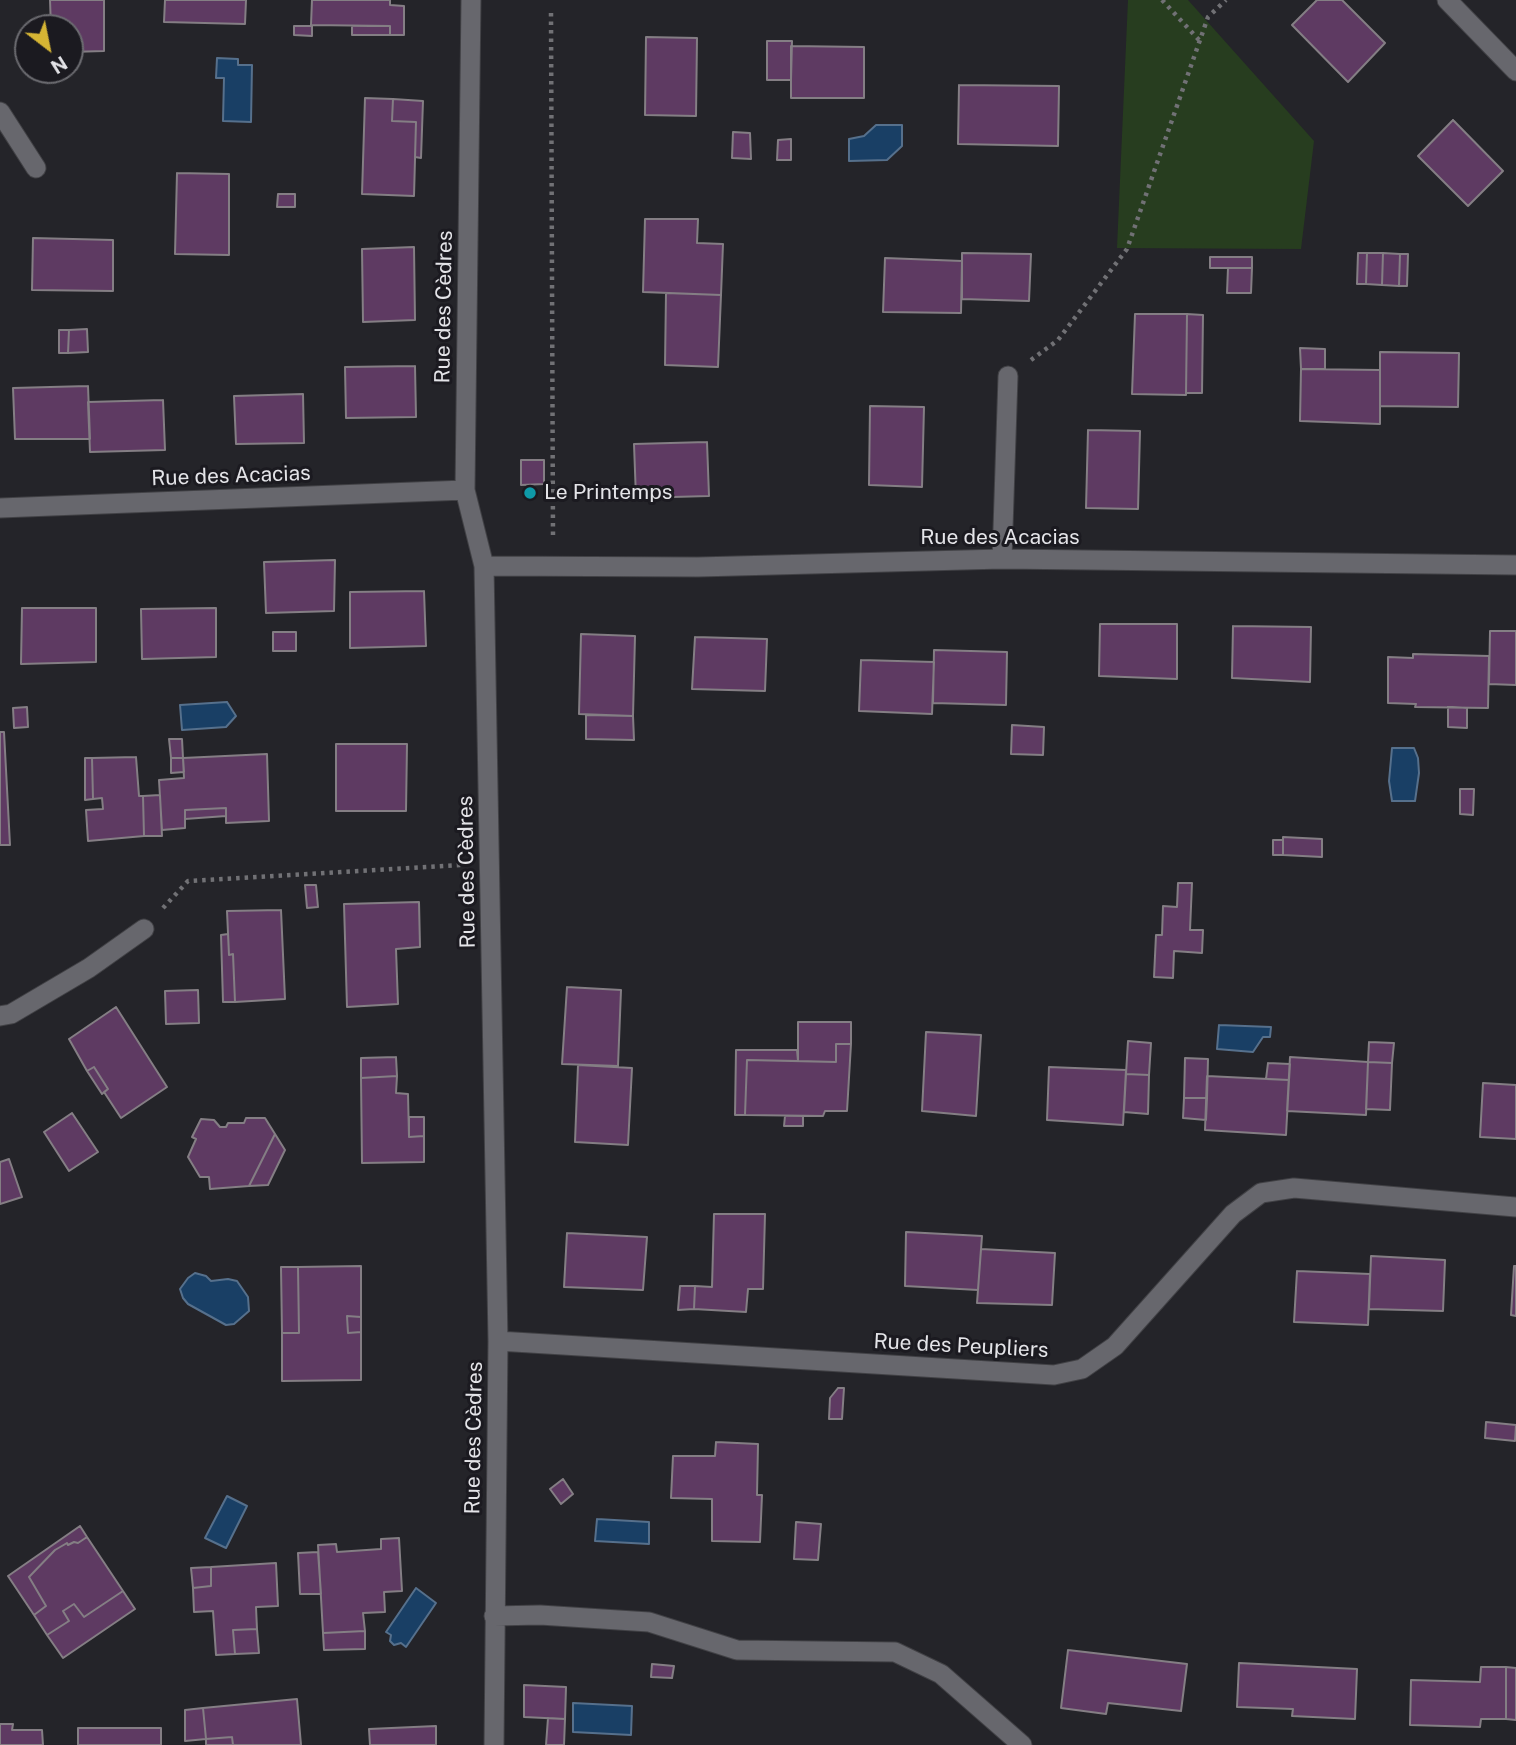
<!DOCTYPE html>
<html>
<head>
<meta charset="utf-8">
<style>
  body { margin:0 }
  #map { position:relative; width:1516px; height:1745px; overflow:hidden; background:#242429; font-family:"Public Sans",sans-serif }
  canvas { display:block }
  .north { position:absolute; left:14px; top:14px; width:70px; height:70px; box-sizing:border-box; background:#1b1a20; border:2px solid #6b6b70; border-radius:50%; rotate:148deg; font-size:19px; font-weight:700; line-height:28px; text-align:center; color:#e4e4e8 }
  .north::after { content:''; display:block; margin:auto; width:24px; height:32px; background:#d6b534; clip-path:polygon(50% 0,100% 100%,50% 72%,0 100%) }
</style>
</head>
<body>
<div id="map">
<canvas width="1516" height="1745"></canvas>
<div class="north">N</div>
</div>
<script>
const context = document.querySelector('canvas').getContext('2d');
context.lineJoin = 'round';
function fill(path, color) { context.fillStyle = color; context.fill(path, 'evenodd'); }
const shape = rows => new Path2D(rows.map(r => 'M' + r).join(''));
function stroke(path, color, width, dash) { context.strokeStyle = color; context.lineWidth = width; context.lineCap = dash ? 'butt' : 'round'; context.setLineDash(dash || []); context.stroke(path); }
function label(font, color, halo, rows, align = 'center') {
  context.font = font + ' "Public Sans",sans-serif'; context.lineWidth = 6; context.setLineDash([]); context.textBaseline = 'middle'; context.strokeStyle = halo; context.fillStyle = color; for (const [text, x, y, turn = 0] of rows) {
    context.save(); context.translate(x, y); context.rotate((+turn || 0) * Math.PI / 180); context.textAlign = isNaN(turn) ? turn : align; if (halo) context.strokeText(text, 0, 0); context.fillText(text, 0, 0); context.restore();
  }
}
fill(shape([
  [1128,0,1188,0,1314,141,1301,249,1117,248]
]), '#273d1f');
const water = shape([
  [217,58,238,59,238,65,252,65,251,122,223,121,224,78,216,78,217,58],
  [876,125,902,125,902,146,887,160,849,161,849,139,864,136,876,125],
  [227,702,236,716,226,727,182,730,180,705,227,702],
  [1392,748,1414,748,1418,758,1419,773,1415,801,1392,801,1389,781,1392,748],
  [1219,1025,1271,1027,1270,1037,1263,1037,1253,1052,1217,1049,1219,1025],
  [195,1273,206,1276,211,1281,228,1279,237,1281,248,1297,249,1311,234,1324,226,1325,188,1304,183,1298,180,1289,188,1278,195,1273],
  [227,1496,247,1506,226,1548,205,1538,227,1496],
  [597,1519,649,1522,649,1544,595,1541,597,1519],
  [416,1588,436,1603,406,1647,401,1643,394,1645,390,1641,391,1635,386,1632,416,1588],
  [573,1703,632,1706,631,1735,573,1732,573,1703]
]);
fill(water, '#193f65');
stroke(water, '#56708c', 2);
const building = shape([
  [50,0,104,0,104,51,70,52,70,28,51,28,50,0],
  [165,0,246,0,245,24,164,22,165,0],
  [312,0,390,0,390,5,404,6,404,35,390,35,390,26,311,25,312,0],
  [1317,0,1342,0,1385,43,1348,82,1292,25,1317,0],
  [294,26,312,26,312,36,294,35,294,26],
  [352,26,390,26,390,35,352,35,352,26],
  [646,37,697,38,696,116,645,115,646,37],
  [767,41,792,41,791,80,767,80,767,41],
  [791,46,864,47,864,98,791,98,791,46],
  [959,85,1059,86,1058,146,958,144,959,85],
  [365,98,393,99,392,121,416,122,414,196,362,194,365,98],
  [393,99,423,101,421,158,415,157,416,122,392,121,393,99],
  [1453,120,1503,171,1468,206,1418,156,1453,120],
  [733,132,750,133,751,159,732,158,733,132],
  [791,139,791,160,777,160,778,140,791,139],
  [177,173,229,174,229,255,175,254,177,173],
  [278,194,295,194,295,207,277,207,278,194],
  [645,219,698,219,697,243,723,244,721,295,643,292,645,219],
  [33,238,113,240,113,291,32,290,33,238],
  [414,247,415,320,363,322,362,249,414,247],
  [962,253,1031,254,1029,301,962,299,962,253],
  [1358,253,1367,253,1366,284,1357,284,1358,253],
  [1367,253,1383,253,1382,285,1366,284,1367,253],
  [1383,253,1400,254,1399,286,1382,285,1383,253],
  [1400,254,1408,254,1407,286,1399,286,1400,254],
  [1210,257,1252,257,1252,268,1210,268,1210,257],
  [885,258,962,261,961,313,883,312,885,258],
  [1228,268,1252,268,1251,293,1227,293,1228,268],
  [666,293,721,295,718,367,665,365,666,293],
  [1135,314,1187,314,1186,395,1132,394,1135,314],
  [1187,314,1203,315,1202,393,1186,393,1187,314],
  [87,329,88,352,68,353,69,330,87,329],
  [59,330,69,330,68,353,59,353,59,330],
  [1300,348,1325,349,1325,369,1301,369,1300,348],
  [1380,352,1459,353,1458,407,1380,406,1380,352],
  [415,366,416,417,346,418,345,367,415,366],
  [1301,369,1380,370,1380,424,1300,421,1301,369],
  [88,386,90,439,15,439,13,388,88,386],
  [303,394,304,443,236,444,234,396,303,394],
  [163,400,165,450,90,452,88,402,163,400],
  [870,406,924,407,922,487,869,485,870,406],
  [1088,430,1140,431,1138,509,1086,508,1088,430],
  [707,442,709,496,636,498,634,444,707,442],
  [521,460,544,460,544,484,521,485,521,460],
  [335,560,334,611,266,613,264,562,335,560],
  [424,591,426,646,350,648,350,592,424,591],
  [22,608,96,608,96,662,21,664,22,608],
  [216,608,216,657,142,659,141,609,216,608],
  [1100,624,1177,624,1177,679,1099,676,1100,624],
  [1233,626,1311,627,1310,682,1232,678,1233,626],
  [1490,631,1516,631,1516,685,1489,684,1490,631],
  [273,632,296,632,296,651,273,651,273,632],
  [581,634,635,636,633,716,579,714,581,634],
  [695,637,767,639,765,691,692,689,695,637],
  [934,650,1007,652,1006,705,933,703,934,650],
  [1413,654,1489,656,1488,708,1415,707,1416,704,1388,703,1388,657,1413,658,1413,654],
  [861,660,934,662,932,714,859,711,861,660],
  [27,707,28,727,14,728,13,708,27,707],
  [1448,707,1467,708,1467,728,1448,727,1448,707],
  [586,715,633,716,634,740,586,739,586,715],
  [1012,725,1044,727,1043,755,1011,754,1012,725],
  [0,732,4,732,10,845,0,845,0,732],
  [169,739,182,739,183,758,171,758,169,739],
  [336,744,407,744,406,811,336,811,336,744],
  [267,754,269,821,226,823,226,808,185,810,185,828,162,830,159,780,184,778,183,758,267,754],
  [136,757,139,796,143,796,144,836,88,841,86,810,103,809,102,798,93,799,92,758,136,757],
  [85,758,92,758,93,799,85,800,85,758],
  [171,758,183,758,184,772,171,773,171,758],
  [1460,789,1474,789,1473,815,1460,814,1460,789],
  [160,795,162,836,144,836,143,796,160,795],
  [226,808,226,816,185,819,185,810,226,808],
  [1283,837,1322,839,1322,857,1283,855,1283,837],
  [1273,840,1283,840,1283,855,1273,855,1273,840],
  [1178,883,1192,883,1190,930,1203,930,1202,953,1174,951,1173,978,1154,977,1156,935,1162,935,1163,906,1177,907,1178,883],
  [305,885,316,885,318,907,307,908,305,885],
  [419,902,420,947,396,949,398,1004,347,1007,344,904,419,902],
  [281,910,285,999,235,1002,233,954,229,955,227,911,281,910],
  [228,934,229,955,233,954,235,1002,223,1002,221,935,228,934],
  [567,987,621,990,618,1066,562,1064,567,987],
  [198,990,199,1023,166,1024,165,991,198,990],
  [116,1007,167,1087,121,1118,104,1092,108,1089,94,1067,87,1071,69,1039,116,1007],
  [798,1022,851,1022,851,1044,836,1044,836,1062,798,1061,798,1022],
  [926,1032,981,1035,976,1116,922,1111,926,1032],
  [1128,1041,1151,1043,1149,1075,1126,1074,1128,1041],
  [1369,1042,1394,1043,1392,1063,1368,1062,1369,1042],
  [836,1044,851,1044,847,1111,825,1111,823,1116,745,1115,747,1060,836,1062,836,1044],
  [736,1050,797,1050,798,1061,747,1060,745,1115,735,1115,736,1050],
  [396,1057,397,1076,361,1078,361,1058,396,1057],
  [1290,1057,1368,1062,1366,1115,1287,1111,1290,1057],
  [1185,1058,1208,1059,1207,1098,1184,1098,1185,1058],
  [1368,1062,1392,1063,1390,1110,1366,1109,1368,1062],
  [1268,1063,1290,1064,1289,1080,1266,1079,1268,1063],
  [578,1065,632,1068,628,1145,575,1142,578,1065],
  [94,1067,108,1089,102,1094,87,1071,94,1067],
  [1049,1067,1126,1070,1123,1125,1047,1120,1049,1067],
  [1126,1074,1149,1075,1148,1114,1124,1112,1126,1074],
  [397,1076,396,1093,408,1094,409,1137,424,1136,424,1162,362,1163,361,1078,397,1076],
  [1207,1076,1289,1080,1286,1135,1205,1130,1207,1076],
  [1483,1083,1516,1085,1516,1139,1480,1137,1483,1083],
  [1184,1098,1207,1098,1206,1120,1183,1118,1184,1098],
  [72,1113,98,1152,69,1171,44,1132,72,1113],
  [785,1116,803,1116,803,1126,784,1126,785,1116],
  [409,1117,424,1117,424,1136,409,1137,409,1117],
  [246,1118,265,1118,275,1134,249,1186,210,1189,209,1177,200,1177,188,1157,196,1139,192,1137,201,1119,214,1120,220,1127,226,1127,228,1123,244,1123,246,1118],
  [275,1134,285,1150,268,1185,249,1186,275,1134],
  [9,1159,22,1197,0,1204,0,1162,9,1159],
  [714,1214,765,1214,763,1289,748,1289,746,1312,694,1309,695,1286,712,1287,714,1214],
  [906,1232,982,1236,978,1290,905,1286,906,1232],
  [567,1233,647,1237,643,1290,564,1287,567,1233],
  [981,1249,1055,1253,1052,1305,977,1303,981,1249],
  [1371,1256,1445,1260,1443,1311,1369,1309,1371,1256],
  [361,1266,361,1317,347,1316,348,1333,361,1332,361,1380,282,1381,282,1333,299,1333,298,1267,361,1266],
  [1514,1266,1516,1266,1516,1316,1511,1315,1514,1266],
  [281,1267,298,1267,299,1333,282,1333,281,1267],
  [1297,1271,1370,1274,1368,1325,1294,1322,1297,1271],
  [680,1286,695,1286,694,1309,678,1310,680,1286],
  [347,1316,361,1317,361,1332,348,1333,347,1316],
  [838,1388,844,1388,842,1419,829,1419,830,1398,838,1388],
  [1486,1422,1516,1425,1515,1441,1485,1438,1486,1422],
  [716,1442,758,1444,757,1495,762,1495,760,1542,712,1541,712,1499,671,1498,673,1456,715,1456,716,1442],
  [563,1479,573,1494,561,1504,550,1489,563,1479],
  [796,1522,821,1524,818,1560,794,1559,796,1522],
  [80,1526,87,1537,78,1543,74,1542,68,1545,67,1543,55,1550,29,1577,46,1606,34,1615,8,1576,80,1526],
  [87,1537,123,1591,84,1617,74,1604,63,1611,69,1621,47,1635,34,1615,46,1606,29,1577,55,1550,67,1543,68,1545,74,1542,78,1543,87,1537],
  [399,1538,402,1591,384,1592,385,1612,363,1613,365,1631,323,1633,318,1545,336,1544,337,1552,381,1549,381,1539,399,1538],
  [318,1552,321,1594,300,1594,298,1553,318,1552],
  [276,1563,278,1606,256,1607,257,1629,233,1630,235,1654,216,1655,213,1611,194,1612,193,1588,211,1586,211,1567,276,1563],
  [211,1567,211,1586,193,1588,191,1568,211,1567],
  [123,1591,135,1609,63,1658,47,1635,69,1621,63,1611,74,1604,84,1617,123,1591],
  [257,1629,259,1653,235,1654,233,1630,257,1629],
  [365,1631,365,1649,324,1650,323,1633,365,1631],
  [1068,1650,1187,1664,1181,1711,1108,1703,1106,1714,1061,1708,1068,1650],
  [1239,1663,1357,1669,1355,1719,1292,1716,1293,1709,1237,1707,1239,1663],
  [652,1664,674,1666,672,1678,651,1677,652,1664],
  [1481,1667,1506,1667,1506,1719,1481,1719,1480,1727,1410,1725,1411,1680,1480,1682,1481,1667],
  [1506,1667,1516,1668,1516,1720,1506,1719,1506,1667],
  [524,1685,566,1687,565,1719,524,1717,524,1685],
  [297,1699,301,1745,233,1745,232,1737,206,1739,203,1708,297,1699],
  [203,1708,206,1739,185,1741,185,1710,203,1708],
  [548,1718,565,1719,564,1745,546,1745,548,1718],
  [0,1724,13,1724,12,1730,42,1730,43,1745,0,1745,0,1724],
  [436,1726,436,1745,370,1745,369,1729,436,1726],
  [78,1728,161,1728,161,1745,78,1745,78,1728],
  [232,1737,233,1745,206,1745,206,1739,232,1737]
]);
fill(building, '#5e3a62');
stroke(building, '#847e84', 2);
const minor = shape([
  [471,0,465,490,484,566,498,1341,494,1745],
  [1447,0,1516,71],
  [0,112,36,168],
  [0,508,465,490],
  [1002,559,1008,376],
  [484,566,698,567,1002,559,1516,565],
  [0,1016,11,1014,89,968,144,929],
  [498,1341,1054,1375,1082,1369,1115,1346,1233,1214,1261,1193,1294,1188,1516,1207],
  [494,1616,540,1615,649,1622,737,1650,895,1652,941,1674,1022,1745]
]);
stroke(minor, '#414145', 21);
stroke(shape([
  [1162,0,1200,41],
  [551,13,553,538],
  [1031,360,1058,340,1127,249,1208,17,1226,0],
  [163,908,188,881,461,865]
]), '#717175', 4.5, [3.5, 5]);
stroke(minor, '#67676d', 19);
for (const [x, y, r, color] of [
  [530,493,7,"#0f9aa8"]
]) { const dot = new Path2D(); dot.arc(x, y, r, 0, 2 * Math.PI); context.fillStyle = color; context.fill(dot); stroke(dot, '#1b1a20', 2.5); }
label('21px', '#e4e4e8', '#1b1a20', [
  ["Rue des Cèdres",444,307,-89],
  ["Rue des Acacias",231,476,-2],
  ["Rue des Acacias",1000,538],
  ["Rue des Cèdres",467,872,-91],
  ["Rue des Peupliers",961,1346,3],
  ["Rue des Cèdres",474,1438,-89]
]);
label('21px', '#e4e4e8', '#1b1a20', [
  ["Le Printemps",544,493]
], 'left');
</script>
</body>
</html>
